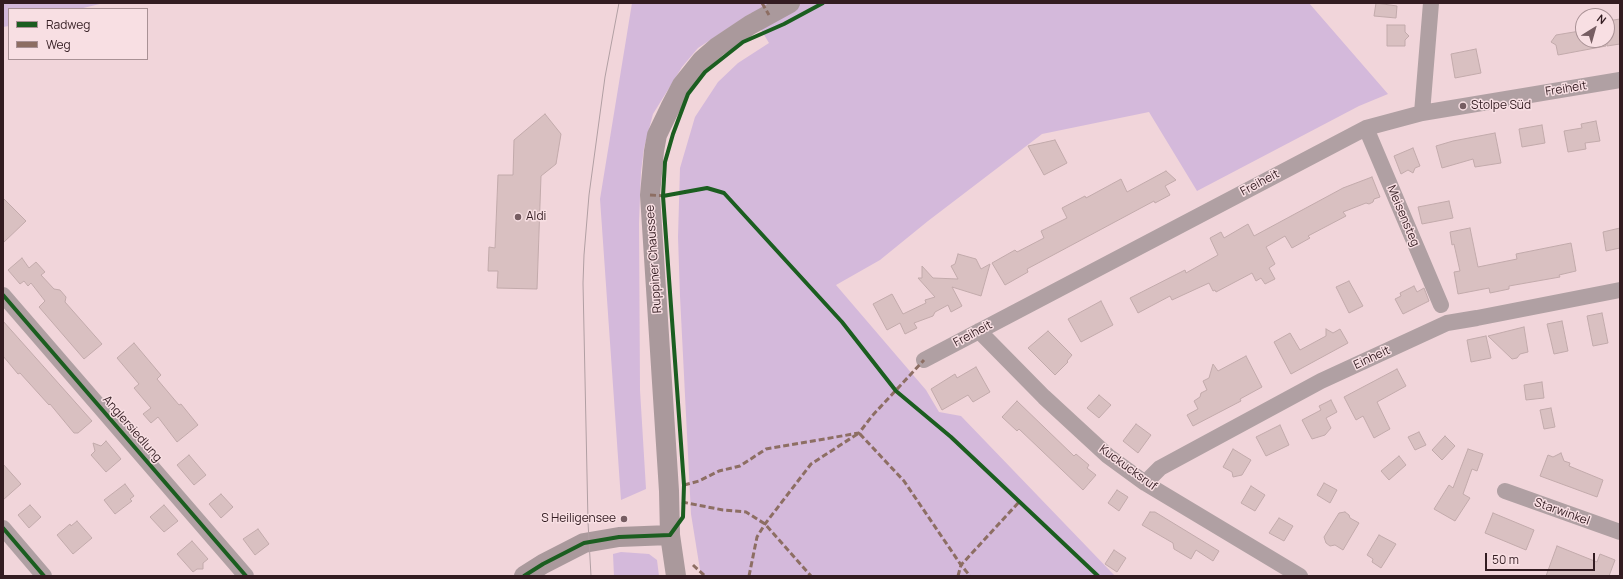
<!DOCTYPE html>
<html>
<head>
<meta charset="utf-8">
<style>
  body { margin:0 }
  #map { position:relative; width:1623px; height:579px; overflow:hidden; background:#f1d5da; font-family:Manrope,sans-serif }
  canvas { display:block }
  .frame { position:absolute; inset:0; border:4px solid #331c21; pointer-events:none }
  .legend { position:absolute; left:8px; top:8px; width:140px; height:52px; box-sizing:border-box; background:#f8dfe3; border:1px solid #a99195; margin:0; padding:5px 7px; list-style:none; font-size:12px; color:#331c21 }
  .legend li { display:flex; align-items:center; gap:8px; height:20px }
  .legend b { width:20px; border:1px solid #a99195 }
  .north { position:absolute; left:1575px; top:8px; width:40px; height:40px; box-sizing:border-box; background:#f8dfe3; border:1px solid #a99195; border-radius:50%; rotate:37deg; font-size:11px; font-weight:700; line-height:16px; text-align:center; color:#331c21 }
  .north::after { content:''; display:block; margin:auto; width:14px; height:18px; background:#765d62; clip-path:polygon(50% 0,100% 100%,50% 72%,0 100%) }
  .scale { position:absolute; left:1485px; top:553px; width:110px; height:18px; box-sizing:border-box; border:2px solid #331c21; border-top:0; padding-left:5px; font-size:12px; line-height:14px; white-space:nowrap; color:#331c21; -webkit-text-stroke:3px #f8dfe3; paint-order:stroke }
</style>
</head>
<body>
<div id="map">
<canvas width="1623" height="579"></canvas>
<div class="frame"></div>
<ul class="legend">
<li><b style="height:5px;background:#1b5e20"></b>Radweg</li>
<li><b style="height:5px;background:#8d6e63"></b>Weg</li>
</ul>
<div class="north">N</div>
<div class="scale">50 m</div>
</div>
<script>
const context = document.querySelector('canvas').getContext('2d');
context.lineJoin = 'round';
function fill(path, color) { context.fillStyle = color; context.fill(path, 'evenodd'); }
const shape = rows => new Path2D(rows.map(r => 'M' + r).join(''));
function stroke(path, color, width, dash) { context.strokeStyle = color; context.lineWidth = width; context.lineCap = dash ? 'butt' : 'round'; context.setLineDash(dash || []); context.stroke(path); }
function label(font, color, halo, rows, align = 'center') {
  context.font = font + ' Manrope,sans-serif'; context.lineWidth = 3; context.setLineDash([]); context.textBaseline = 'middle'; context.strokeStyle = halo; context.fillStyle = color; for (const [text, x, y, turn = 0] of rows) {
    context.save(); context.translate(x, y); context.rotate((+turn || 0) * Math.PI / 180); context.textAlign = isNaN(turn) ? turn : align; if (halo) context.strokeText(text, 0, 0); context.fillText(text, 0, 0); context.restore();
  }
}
fill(shape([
  [3,3,104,3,79,9,9,9,9,26,3,27],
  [632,3,1309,3,1388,94,1359,106,1197,191,1149,112,1042,134,928,221,880,260,836,285,926,390,939,412,961,416,1115,576,701,576,691,514,680,296,678,237,680,168,695,117,718,82,738,63,769,43,751,13,698,48,682,67,653,114,644,148,641,172,639,223,640,390,646,489,621,500,600,199],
  [621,552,649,554,657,560,659,576,614,576,613,554]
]), '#d4b9db');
const building = shape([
  [1376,3,1397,6,1396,18,1374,16,1376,3],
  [1620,19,1620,44,1607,46,1607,21,1620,19],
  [1387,25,1405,25,1405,32,1409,36,1405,40,1405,46,1387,46,1387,25],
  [1580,31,1582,40,1605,40,1606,46,1558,55,1556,45,1551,42,1556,35,1580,31],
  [1476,49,1481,73,1455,78,1451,54,1476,49],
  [545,114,561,134,556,164,541,176,537,289,497,288,498,271,488,271,489,247,495,248,498,175,513,175,514,140,545,114],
  [1596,121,1600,141,1585,143,1586,149,1568,152,1564,131,1582,128,1581,124,1596,121],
  [1542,125,1545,143,1522,147,1519,129,1542,125],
  [1495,133,1501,163,1475,167,1473,159,1442,168,1436,146,1453,141,1495,133],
  [1055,140,1067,163,1044,175,1028,146,1055,140],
  [1413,148,1420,166,1415,168,1413,173,1408,170,1401,174,1394,156,1413,148],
  [1166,171,1176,180,1165,186,1170,195,1155,203,1154,201,1027,269,1028,272,1005,285,992,263,1015,250,1017,252,1044,238,1041,231,1067,218,1062,208,1085,196,1086,198,1121,179,1127,192,1166,171],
  [1372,177,1380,197,1374,199,1373,202,1369,204,1366,203,1343,212,1346,216,1308,236,1310,238,1292,248,1285,236,1266,247,1275,264,1269,268,1275,279,1265,284,1261,278,1256,281,1252,273,1216,292,1215,290,1213,291,1209,283,1172,300,1170,296,1138,313,1136,309,1130,298,1185,270,1186,273,1218,255,1210,238,1221,232,1224,238,1248,224,1254,236,1343,188,1372,177],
  [3,198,26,221,3,243,3,198],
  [1449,201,1453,218,1422,224,1418,207,1449,201],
  [1470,228,1478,267,1517,259,1516,254,1571,243,1576,271,1559,275,1560,277,1509,286,1509,289,1490,293,1489,288,1458,294,1454,272,1460,271,1454,244,1452,245,1450,232,1470,228],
  [1620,228,1620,248,1606,251,1603,232,1620,228],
  [958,254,976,259,981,269,990,264,981,296,952,287,962,306,951,312,948,305,935,312,933,316,914,323,917,328,905,334,900,323,887,330,873,304,892,294,903,314,926,303,925,300,935,297,918,278,922,278,922,266,933,278,958,279,951,266,955,264,958,254],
  [22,258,29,268,36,262,45,272,41,275,54,289,60,290,66,297,65,302,102,344,84,359,39,307,45,301,31,283,28,286,24,281,20,284,8,270,22,258],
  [1349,281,1363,306,1349,313,1336,287,1349,281],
  [1414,286,1417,292,1424,288,1429,301,1403,314,1395,299,1401,296,1400,293,1414,286],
  [1101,301,1113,325,1081,342,1068,319,1101,301],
  [1602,313,1608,343,1593,346,1587,316,1602,313],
  [3,321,92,421,78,433,74,433,50,404,49,405,20,373,18,374,3,356,3,321],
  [1562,321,1568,351,1554,354,1547,324,1562,321],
  [1524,327,1528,352,1520,354,1517,358,1512,359,1488,336,1524,327],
  [1326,329,1333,333,1340,329,1348,343,1291,374,1274,342,1290,333,1300,350,1326,336,1326,329],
  [1048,331,1072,355,1067,361,1068,362,1055,375,1028,348,1048,331],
  [1486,336,1491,358,1471,362,1467,340,1486,336],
  [134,343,161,375,157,379,179,405,181,404,198,425,177,442,158,417,151,423,143,414,151,408,134,388,139,384,117,358,134,343],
  [1246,356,1262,387,1240,399,1241,401,1193,426,1187,415,1198,409,1194,401,1200,397,1201,393,1207,390,1203,381,1209,378,1213,364,1218,371,1246,356],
  [976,367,990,392,973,402,968,395,942,410,931,389,955,374,957,378,976,367],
  [1397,369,1406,386,1377,402,1390,429,1374,438,1363,416,1356,420,1344,397,1397,369],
  [1542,382,1544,398,1526,400,1524,385,1542,382],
  [1099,395,1111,405,1099,418,1087,408,1099,395],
  [1331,400,1337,412,1326,418,1331,428,1325,435,1312,439,1302,420,1321,410,1319,406,1331,400],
  [1017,401,1074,456,1076,454,1089,465,1087,468,1096,475,1083,490,1019,429,1017,431,1002,417,1017,401],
  [1551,408,1555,427,1544,429,1540,410,1551,408],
  [1136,424,1151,435,1138,453,1123,441,1136,424],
  [1280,425,1289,445,1266,456,1256,437,1280,425],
  [1419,432,1426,445,1415,450,1408,437,1419,432],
  [1445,436,1455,446,1442,460,1432,450,1445,436],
  [106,441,121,459,106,472,91,455,95,451,93,443,101,446,106,441],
  [1233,449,1251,460,1242,475,1233,477,1232,472,1223,467,1233,449],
  [1468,449,1483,454,1477,471,1472,469,1463,494,1470,498,1455,521,1434,509,1449,485,1453,488,1468,449],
  [1561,453,1564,461,1570,463,1569,466,1603,480,1597,497,1540,476,1548,455,1553,457,1561,453],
  [189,455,206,475,194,485,177,465,189,455],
  [1399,456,1406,465,1389,480,1381,471,1399,456],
  [3,464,21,484,3,500,3,464],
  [1324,483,1337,490,1330,503,1317,495,1324,483],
  [125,484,134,496,130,499,132,501,115,514,104,500,125,484],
  [1251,486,1265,495,1255,511,1241,503,1251,486],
  [1117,490,1128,497,1119,511,1108,503,1117,490],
  [221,494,233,507,221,518,209,504,221,494],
  [30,505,41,517,29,528,18,515,30,505],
  [164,505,178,521,164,532,150,517,164,505],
  [1150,512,1155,512,1219,551,1213,561,1196,550,1191,559,1174,549,1173,543,1142,525,1150,512],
  [1345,512,1349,515,1350,518,1359,523,1343,550,1335,545,1330,546,1326,543,1324,537,1339,513,1345,512],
  [1493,513,1534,530,1526,550,1485,533,1493,513],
  [1279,518,1293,526,1284,541,1269,533,1279,518],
  [77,521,92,538,73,554,57,535,70,524,71,526,77,521],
  [258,529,269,544,255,555,243,539,258,529],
  [1379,535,1396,544,1381,568,1372,562,1373,559,1367,555,1379,535],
  [192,541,208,559,203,563,203,569,197,569,193,572,177,554,192,541],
  [1557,546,1597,562,1600,554,1615,560,1609,576,1546,576,1557,546],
  [1114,550,1126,558,1117,572,1105,564,1114,550]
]);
fill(building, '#d9c0c1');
stroke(building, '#c2aaab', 1);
stroke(shape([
  [1422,113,1431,3],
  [1366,128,1441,305],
  [3,295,246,576],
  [979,331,1044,397,1108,456,1145,483,1300,576],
  [924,360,1366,128,1422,113,1620,80],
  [1145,483,1160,468,1321,381,1447,323,1477,318,1620,290],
  [1505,491,1620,532],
  [3,528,44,576]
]), '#b0a0a3', 16);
stroke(shape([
  [524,576,543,564,584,543,619,537,670,535],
  [676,576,670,535,669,491,650,195,654,151,657,135,670,108,682,85,702,60,717,47,750,25,790,3]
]), '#aa999c', 20);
stroke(shape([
  [591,576,588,522,583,283,584,255,589,195,605,77,619,3]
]), '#b19fa3', 1);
stroke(shape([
  [762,3,769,15],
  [650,195,666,196],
  [684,485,699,481,719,471,740,466,766,449,859,433,872,416,924,360],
  [682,502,723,510,746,512,765,524,811,576],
  [693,565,705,576],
  [749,576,757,537,765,524,811,464,859,433,904,481,961,565,970,576],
  [958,576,961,565,1019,502]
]), '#8d6e63', 3, [6, 3]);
stroke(shape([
  [663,196,707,188,724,193,842,322,896,391,951,437,1098,576],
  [3,295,246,576],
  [3,528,44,576],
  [670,535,683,517,684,485,663,196,665,162,673,134,688,94,705,72,743,42,784,24,823,3],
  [524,576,543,564,584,543,619,537,670,535]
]), '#1b5e20', 4);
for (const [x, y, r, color] of [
  [1463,106,4,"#765d62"],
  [518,217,4,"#765d62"],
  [624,519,4,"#765d62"]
]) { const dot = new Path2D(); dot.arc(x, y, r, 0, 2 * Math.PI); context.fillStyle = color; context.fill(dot); stroke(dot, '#f8dfe3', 1.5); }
label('12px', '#331c21', '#f8dfe3', [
  ["Freiheit",1566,89,-9],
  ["Freiheit",1260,183,-28],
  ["Meisensteg",1403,216,67],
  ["Ruppiner Chaussee",654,259,-94],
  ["Freiheit",973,334,-28],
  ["Einheit",1372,358,-25],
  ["Anglersiedlung",132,429,49],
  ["Kuckucksruf",1128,468,36],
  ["Starwinkel",1562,512,20]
]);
label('12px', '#331c21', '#f8dfe3', [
  ["Stolpe Süd",1471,106],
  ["Aldi",526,217],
  ["S Heiligensee",616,519,"right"]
], 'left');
</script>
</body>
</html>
